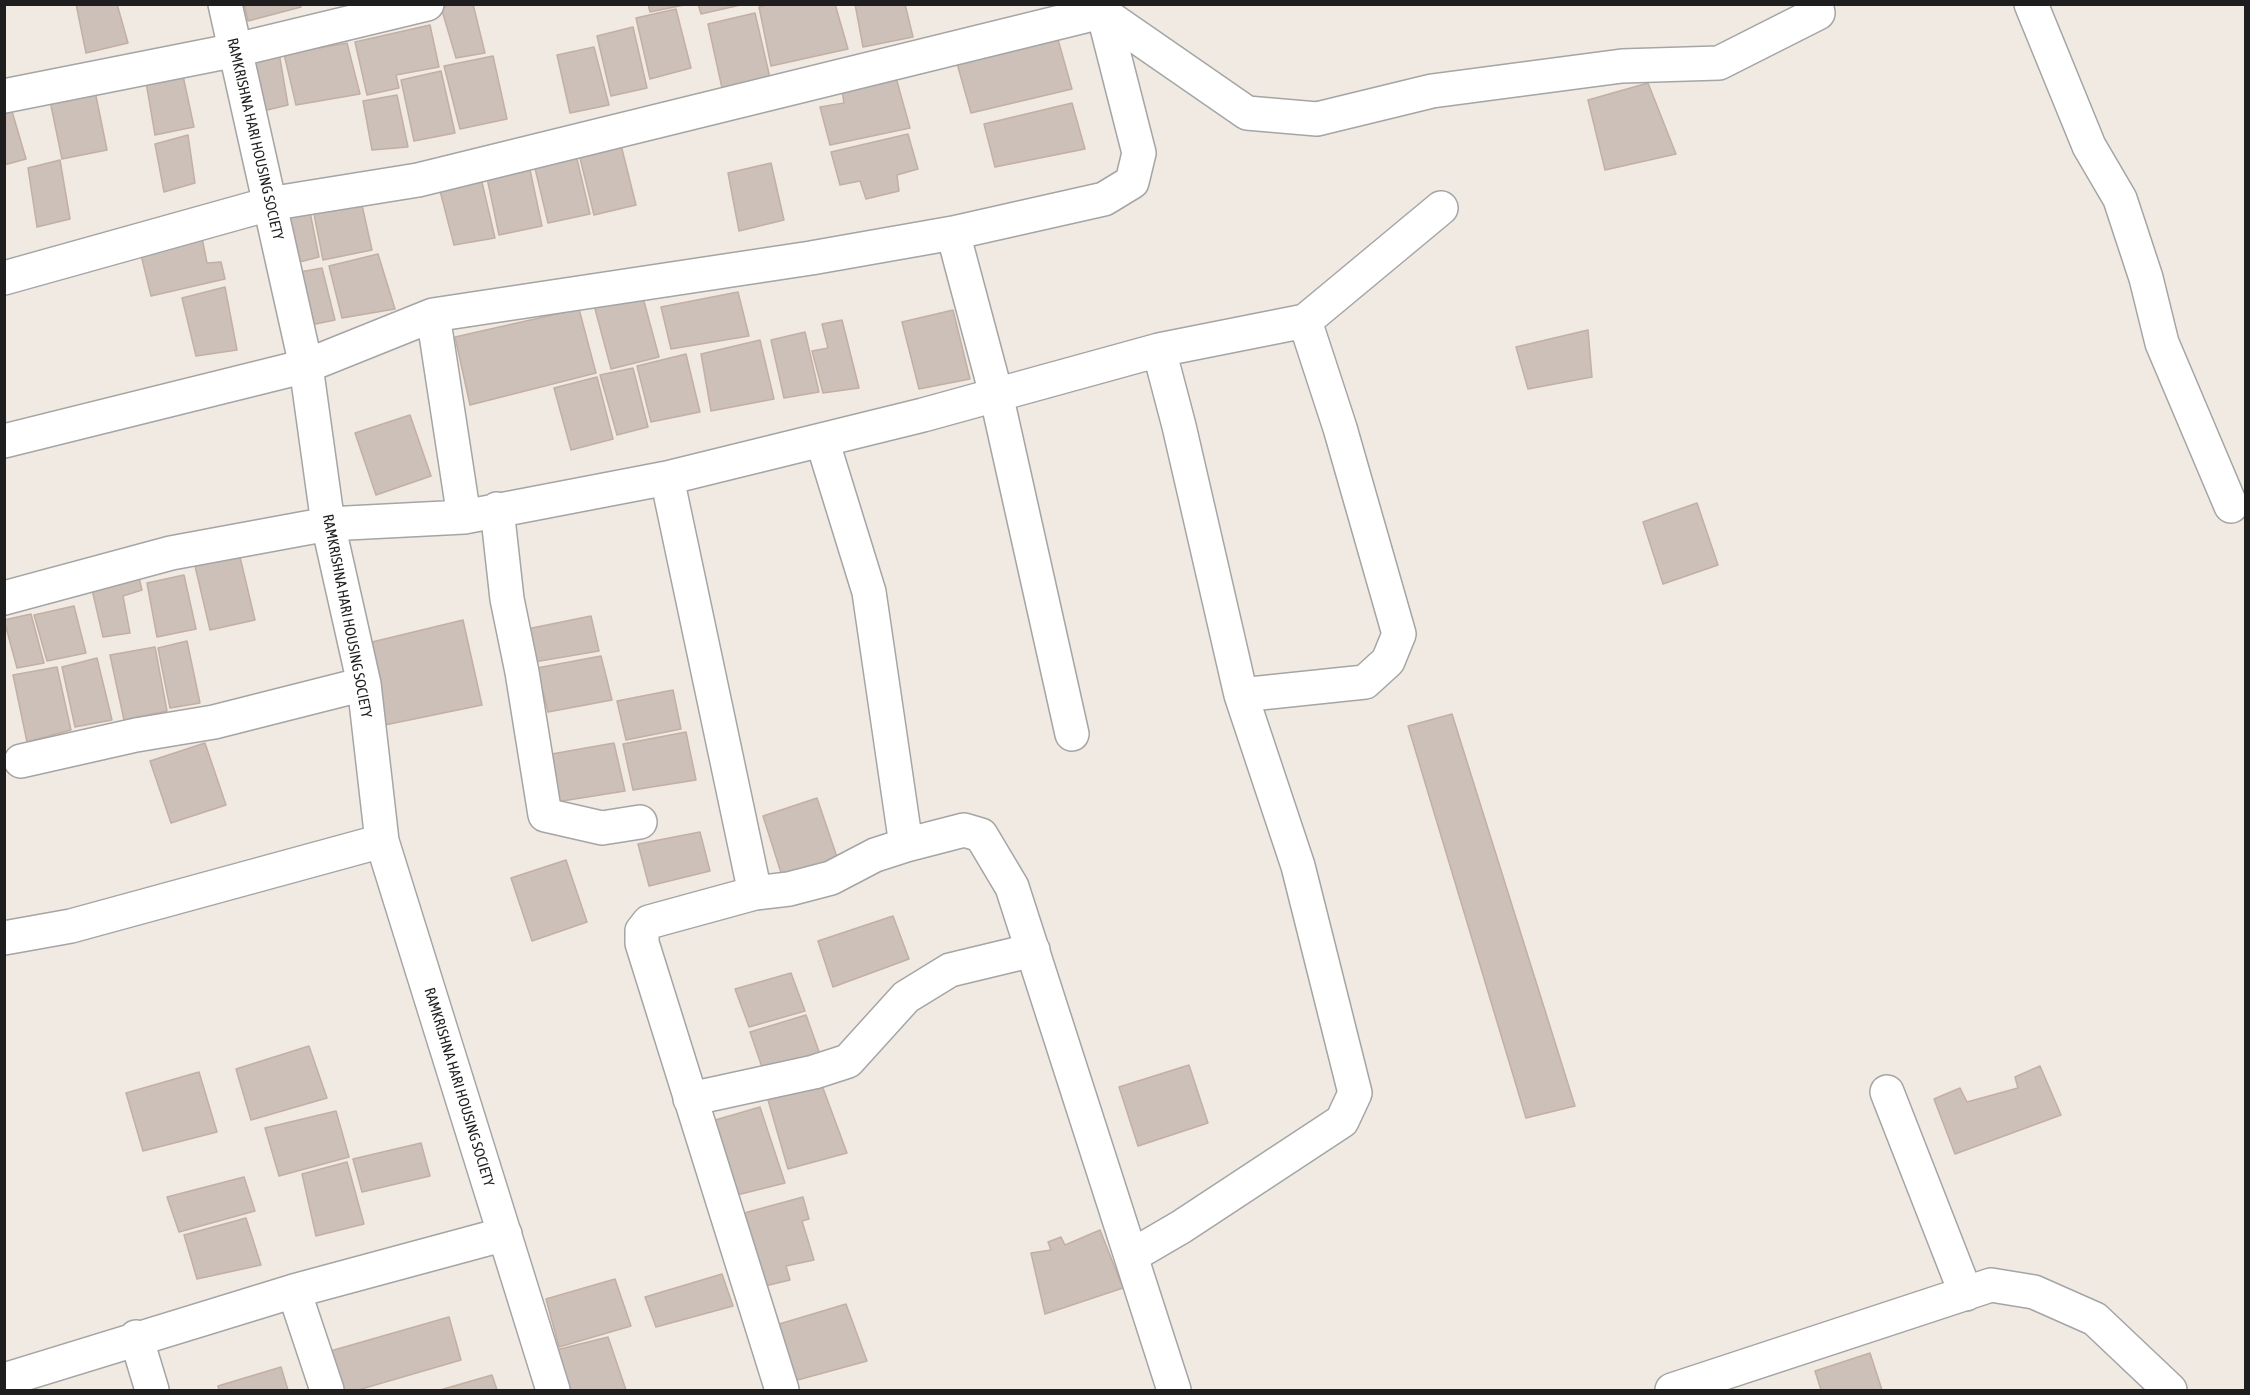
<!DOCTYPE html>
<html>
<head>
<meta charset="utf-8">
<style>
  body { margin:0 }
  #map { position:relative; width:2250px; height:1395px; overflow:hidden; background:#f0eae2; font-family:"Asap Condensed",sans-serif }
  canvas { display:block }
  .frame { position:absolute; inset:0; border:6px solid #1e1e1e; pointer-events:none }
</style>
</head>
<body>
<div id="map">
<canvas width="2250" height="1395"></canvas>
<div class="frame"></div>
</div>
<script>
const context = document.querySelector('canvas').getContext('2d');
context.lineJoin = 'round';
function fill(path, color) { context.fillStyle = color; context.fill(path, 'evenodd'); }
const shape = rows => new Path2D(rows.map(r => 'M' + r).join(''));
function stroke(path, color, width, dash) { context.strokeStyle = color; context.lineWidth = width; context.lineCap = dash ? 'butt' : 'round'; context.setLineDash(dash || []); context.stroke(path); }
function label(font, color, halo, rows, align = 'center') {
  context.font = font + ' "Asap Condensed",sans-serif'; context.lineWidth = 4.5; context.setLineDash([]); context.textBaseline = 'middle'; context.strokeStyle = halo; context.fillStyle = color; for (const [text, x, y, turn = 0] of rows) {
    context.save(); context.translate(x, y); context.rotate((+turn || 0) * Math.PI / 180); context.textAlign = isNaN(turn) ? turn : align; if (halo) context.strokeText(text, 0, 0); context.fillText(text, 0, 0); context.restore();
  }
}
const building = shape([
  [76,4,117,4,128,43,86,53,76,4],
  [244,4,300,4,301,7,248,21,244,4],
  [453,4,473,4,485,53,456,58,441,7,453,4],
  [648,4,689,4,650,12,648,4],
  [698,4,745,4,701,14,698,4],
  [771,4,835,4,848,49,771,66,759,7,771,4],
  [855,4,905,4,913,37,863,47,855,4],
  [676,9,691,68,650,79,636,18,676,9],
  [755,13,770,78,722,88,708,24,755,13],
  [430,25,439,67,396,75,399,88,367,95,355,42,430,25],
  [633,27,647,88,611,96,597,36,633,27],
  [1057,36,1072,89,971,113,956,60,1057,36],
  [347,43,360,94,296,105,284,54,347,43],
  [278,47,288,105,259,112,245,53,278,47],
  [594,47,609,105,570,113,557,55,594,47],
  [493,56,507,119,460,129,444,66,493,56],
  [182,71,194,127,155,135,146,82,182,71],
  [441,71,455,133,414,141,401,80,441,71],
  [895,74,910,128,830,145,820,107,844,103,841,84,895,74],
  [1648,83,1676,154,1605,170,1588,100,1648,83],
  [94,86,107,150,62,159,49,96,94,86],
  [397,95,408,147,372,150,363,101,397,95],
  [9,101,26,159,4,165,4,102,9,101],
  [1072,103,1085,149,995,167,984,124,1072,103],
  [908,134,918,169,897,175,899,191,866,199,860,181,840,185,831,152,908,134],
  [188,135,195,183,164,192,155,144,188,135],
  [621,145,636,205,594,215,579,154,621,145],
  [576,155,590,214,548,223,534,164,576,155],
  [60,160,70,219,37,227,28,168,60,160],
  [771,163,784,220,739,231,728,173,771,163],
  [529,165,542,226,499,235,486,173,529,165],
  [481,178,495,238,454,245,439,187,481,178],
  [360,196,372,250,323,260,312,204,360,196],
  [309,207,319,257,288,265,276,215,309,207],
  [202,238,207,263,221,262,225,279,151,296,141,255,202,238],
  [378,254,395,309,342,318,329,266,378,254],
  [322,268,335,320,301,327,289,274,322,268],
  [225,287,237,350,196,356,182,298,225,287],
  [738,292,749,336,671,349,661,307,738,292],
  [642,294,659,357,611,369,594,305,642,294],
  [579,309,596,373,470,405,455,337,579,309],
  [953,310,970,379,919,389,902,322,953,310],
  [842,320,859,388,823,393,812,351,828,348,822,324,842,320],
  [1588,330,1592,377,1528,389,1516,347,1588,330],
  [805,332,819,392,784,398,771,340,805,332],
  [760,340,774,399,711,411,701,354,760,340],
  [686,354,700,412,651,422,637,366,686,354],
  [633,368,648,427,617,435,600,375,633,368],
  [597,377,613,439,571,450,554,388,597,377],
  [410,415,431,476,376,495,355,433,410,415],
  [1697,503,1718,565,1663,584,1643,522,1697,503],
  [240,557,255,620,210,630,195,566,240,557],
  [137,569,142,590,123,596,130,633,103,637,90,581,137,569],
  [184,575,196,629,157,637,147,583,184,575],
  [74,606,86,653,47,661,34,615,74,606],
  [31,614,44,663,17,668,4,620,31,614],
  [591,616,599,651,534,662,527,629,591,616],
  [463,620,482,705,385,725,368,643,463,620],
  [187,641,200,703,170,708,158,648,187,641],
  [155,647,167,711,124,720,110,655,155,647],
  [601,656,612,700,548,712,537,668,601,656],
  [97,658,112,720,75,727,62,667,97,658],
  [57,667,71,730,27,742,13,675,57,667],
  [673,690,681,729,626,740,617,701,673,690],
  [1452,714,1575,1106,1526,1118,1408,726,1452,714],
  [686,732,696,780,633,790,623,744,686,732],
  [205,743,226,805,171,823,150,761,205,743],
  [614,743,625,791,556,802,546,755,614,743],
  [817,798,838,860,783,879,763,816,817,798],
  [700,832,710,871,649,886,638,844,700,832],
  [566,860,587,922,532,941,511,878,566,860],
  [893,916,909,959,833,987,818,941,893,916],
  [791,973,805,1011,749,1027,735,989,791,973],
  [806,1015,821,1057,764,1073,750,1032,806,1015],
  [309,1046,327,1098,251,1120,236,1069,309,1046],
  [1189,1065,1208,1123,1138,1146,1119,1087,1189,1065],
  [2040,1066,2061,1115,1955,1154,1934,1099,1960,1088,1967,1102,2018,1088,2015,1077,2040,1066],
  [199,1072,217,1132,143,1151,126,1093,199,1072],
  [820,1080,847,1153,788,1169,766,1093,820,1080],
  [760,1107,785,1183,729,1197,705,1123,760,1107],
  [336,1111,349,1157,279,1176,265,1128,336,1111],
  [421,1143,430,1176,362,1192,353,1159,421,1143],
  [347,1162,364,1224,316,1236,302,1174,347,1162],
  [244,1177,255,1211,179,1232,167,1197,244,1177],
  [803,1197,809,1219,802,1221,814,1260,786,1266,790,1280,761,1287,737,1215,803,1197],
  [246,1218,261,1265,197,1279,184,1235,246,1218],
  [1100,1230,1123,1288,1045,1314,1031,1253,1051,1250,1048,1242,1061,1237,1065,1245,1100,1230],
  [722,1274,733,1306,656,1327,645,1297,722,1274],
  [615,1279,631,1326,559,1347,546,1299,615,1279],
  [846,1304,867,1361,794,1381,776,1325,846,1304],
  [449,1317,461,1360,358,1390,338,1390,327,1352,449,1317],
  [608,1337,626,1390,569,1390,556,1350,608,1337],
  [1870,1353,1882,1390,1821,1390,1815,1371,1870,1353],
  [281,1367,288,1390,219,1390,218,1386,281,1367],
  [492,1375,497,1390,440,1390,492,1375]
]);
fill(building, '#ccc0b8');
stroke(building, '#c3afa3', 1.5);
const minor = shape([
  [225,4,306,366,328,524,364,684,382,841,553,1390],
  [2031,4,2089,146,2120,199,2146,278,2162,343,2231,506],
  [4,96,236,50,427,4],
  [953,233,996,394,1072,734],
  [4,278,269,204,418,180,1101,12,1247,113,1317,119,1432,91,1622,66,1719,63,1818,13,1816,4],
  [433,315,464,517],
  [822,440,869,592,906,845,964,830,981,835,1012,887,1174,1390],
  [4,441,306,366,433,315,811,258,953,233,1104,199,1132,182,1139,153,1101,4],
  [667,478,755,893,649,922,642,931,642,943,782,1390],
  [497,509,507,599,522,672,545,815,602,828,640,822],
  [4,598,171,553,328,524,464,517,667,478,923,415,1159,350,1305,321,1441,208],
  [1241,695,1365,682,1388,661,1399,634,1340,428,1305,321],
  [21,761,136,735,214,722,364,684],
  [755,893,789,889,831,878,875,855,906,845],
  [4,938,71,926,382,841],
  [1887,1092,1966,1294],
  [690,1099,814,1072,848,1061,906,997,950,970,1033,950],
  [1133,1255,1181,1227,1342,1121,1355,1093,1298,866,1241,695,1179,426,1159,350],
  [294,1291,327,1390],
  [136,1337,152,1390],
  [4,1380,294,1291,505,1234],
  [1672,1390,1991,1285,2034,1292,2095,1319,2170,1390]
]);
stroke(minor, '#a5a5a5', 36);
stroke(minor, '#fff', 33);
label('15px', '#1e1e1e', '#fff', [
  ["RAMKRISHNA HARI HOUSING SOCIETY",255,139,77],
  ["RAMKRISHNA HARI HOUSING SOCIETY",347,616,79],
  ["RAMKRISHNA HARI HOUSING SOCIETY",459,1087,73]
]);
</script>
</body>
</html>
